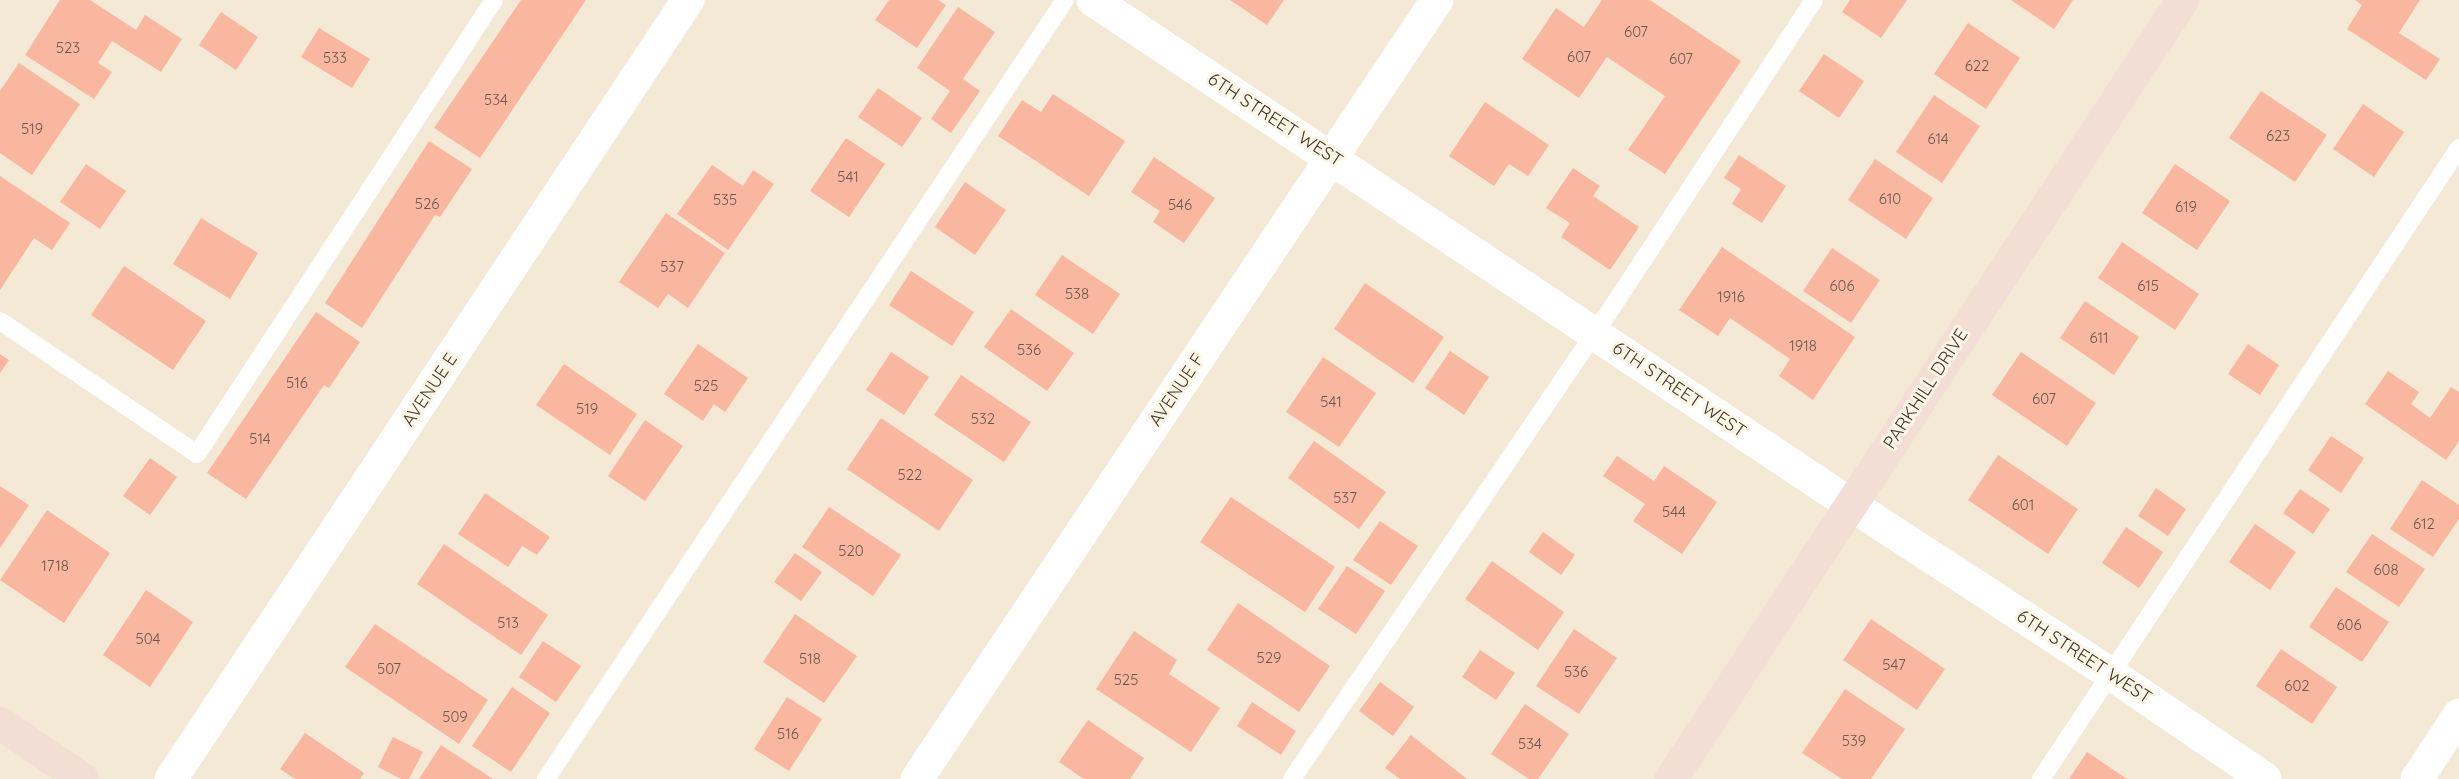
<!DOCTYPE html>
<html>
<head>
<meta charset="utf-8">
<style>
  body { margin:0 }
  canvas { display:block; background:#f3e9d4 }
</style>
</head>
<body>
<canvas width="2459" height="779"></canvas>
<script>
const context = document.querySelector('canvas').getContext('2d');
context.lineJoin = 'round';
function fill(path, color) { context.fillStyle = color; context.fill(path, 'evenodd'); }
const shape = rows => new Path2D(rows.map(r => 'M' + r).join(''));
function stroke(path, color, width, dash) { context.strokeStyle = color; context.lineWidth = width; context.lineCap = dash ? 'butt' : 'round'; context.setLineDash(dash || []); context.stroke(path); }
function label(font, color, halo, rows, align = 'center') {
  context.font = font + ' Quicksand,sans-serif'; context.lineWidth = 6; context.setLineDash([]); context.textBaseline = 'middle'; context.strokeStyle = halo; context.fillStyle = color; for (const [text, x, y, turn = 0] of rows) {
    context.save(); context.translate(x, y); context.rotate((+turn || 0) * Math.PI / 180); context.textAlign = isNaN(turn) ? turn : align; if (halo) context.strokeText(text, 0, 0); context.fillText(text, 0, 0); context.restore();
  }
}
fill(shape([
  [60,0,90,0,136,30,145,15,182,39,161,72,112,41,98,63,112,72,94,99,25,55],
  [521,0,586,0,480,158,434,128],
  [889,0,938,0,946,5,917,48,875,20],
  [1230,0,1284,0,1267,25],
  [1602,0,1650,0,1741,61,1665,174,1628,150,1665,96,1607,57,1579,98,1522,59,1556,8,1584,27],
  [1850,0,1907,0,1881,38,1842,12],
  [2011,0,2073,0,2054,29],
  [2355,0,2420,0,2399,33,2440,59,2426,80,2347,29,2362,5],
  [958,7,995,32,963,79,980,91,951,133,931,119,950,91,917,68],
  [221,12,258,37,236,70,199,45],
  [1968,23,2020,58,1986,109,1934,74],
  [319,28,370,59,352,88,301,57],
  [1824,54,1864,81,1839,118,1799,91],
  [19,63,80,104,32,175,0,153,0,91],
  [878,88,922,118,902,147,858,117],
  [2261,91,2327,135,2295,182,2229,138],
  [1053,94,1125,141,1089,196,998,136,1022,100,1041,112],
  [1934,95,1980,126,1942,183,1896,152],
  [1485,102,1549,145,1528,176,1509,164,1494,186,1449,156],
  [2363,104,2404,132,2374,177,2333,149],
  [846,138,885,164,849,217,810,191],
  [429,141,472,169,440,217,435,215,362,328,325,303],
  [1739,155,1786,186,1762,223,1732,204,1741,189,1724,178],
  [1154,157,1215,198,1184,243,1153,222,1160,211,1131,192],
  [1875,159,1933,198,1906,239,1848,200],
  [86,164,126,191,100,229,60,202],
  [2175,164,2230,201,2197,250,2142,213],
  [712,165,743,186,753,170,774,184,728,250,677,214],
  [1573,168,1600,186,1593,196,1639,227,1610,270,1561,237,1570,223,1546,208],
  [0,176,70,223,52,250,34,238,0,290],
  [965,182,1006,210,975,255,935,227],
  [666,213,725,253,688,308,668,294,658,308,619,282],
  [201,218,258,253,230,299,173,264],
  [2122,242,2199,294,2175,330,2098,278],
  [1722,247,1855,337,1813,400,1779,376,1790,359,1730,318,1718,336,1679,310],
  [1832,248,1880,280,1851,323,1803,291],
  [1062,255,1120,294,1093,334,1035,295],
  [124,266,206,321,173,370,91,315],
  [911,271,974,312,952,346,889,305],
  [1365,283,1444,337,1413,383,1334,329],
  [2085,301,2139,337,2114,375,2060,338],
  [1011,309,1074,353,1047,391,984,347],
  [316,312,360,342,329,388,324,385,246,499,207,473],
  [698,344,748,378,725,412,714,404,703,421,664,394],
  [2248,344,2279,365,2260,395,2228,374],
  [1450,351,1489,377,1464,415,1425,388],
  [891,352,929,377,904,415,866,390],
  [2021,352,2096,403,2067,446,1992,395],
  [0,354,9,360,0,373],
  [1323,357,1376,393,1339,447,1286,412],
  [564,364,637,414,610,455,536,405],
  [2388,371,2419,392,2411,404,2430,418,2451,387,2459,392,2459,441,2446,460,2365,404],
  [961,375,1031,422,1004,462,934,415],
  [881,418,973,480,939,531,847,469],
  [645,420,683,446,645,501,608,476],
  [2331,436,2364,458,2341,493,2308,470],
  [1314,441,1386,492,1359,529,1288,478],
  [1998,455,2078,509,2048,554,1968,500],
  [1617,456,1654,481,1664,466,1717,502,1682,554,1633,521,1645,504,1603,476],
  [150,458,177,477,150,515,123,496],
  [2422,480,2459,505,2459,519,2433,557,2390,529],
  [0,486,29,505,0,548],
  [2156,488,2186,509,2168,536,2138,516],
  [2300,489,2330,509,2313,534,2283,513],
  [485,493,550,537,537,555,522,546,508,567,458,534],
  [1231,497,1335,567,1305,612,1200,542],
  [829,507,901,555,873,596,802,547],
  [47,510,110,553,64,623,0,580],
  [1380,521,1418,546,1391,585,1353,560],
  [2255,524,2296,552,2270,590,2229,562],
  [2126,527,2163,552,2139,588,2102,563],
  [1543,532,1575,555,1561,575,1529,552],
  [2372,534,2425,569,2399,607,2346,572],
  [444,544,548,615,521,655,417,584],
  [795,553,822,572,801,601,774,582],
  [1492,561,1564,612,1538,650,1465,599],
  [1347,566,1385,591,1356,634,1318,609],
  [2336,587,2389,622,2362,662,2309,627],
  [146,590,193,622,150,687,103,655],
  [1238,603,1330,666,1299,712,1207,650],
  [795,614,857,656,824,703,763,662],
  [1871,619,1945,669,1917,710,1843,660],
  [375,624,488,700,459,744,345,667],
  [1574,629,1617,658,1579,714,1536,686],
  [1134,631,1177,660,1169,674,1220,708,1191,752,1096,689],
  [543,641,581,666,556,702,519,677],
  [2281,649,2337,687,2312,724,2256,686],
  [1480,650,1515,673,1496,700,1462,677],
  [1380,682,1414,707,1393,736,1359,711],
  [512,687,550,713,511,772,472,746],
  [1845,689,1905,729,1871,779,1842,779,1802,753],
  [787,697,822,719,789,771,754,749],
  [1252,702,1296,731,1281,755,1237,726],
  [1525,704,1569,734,1538,779,1529,779,1491,754],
  [1088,720,1144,758,1130,779,1084,779,1059,762],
  [305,733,364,773,360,779,295,779,280,769],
  [1411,735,1467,779,1400,779,1385,768],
  [393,737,423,752,409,779,401,779,378,767],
  [441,745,493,779,419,779],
  [2087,752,2127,779,2069,779]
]), '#fab7a0');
stroke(shape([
  [0,321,197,454,494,0],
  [546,779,1065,0],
  [1292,779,1615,303,1814,0],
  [2041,779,2459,148]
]), '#fff', 18);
stroke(shape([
  [1093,0,1850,504,2111,674,2265,779],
  [171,779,688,0],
  [917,779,1437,0],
  [2417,779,2459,715]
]), '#fff', 33);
stroke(shape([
  [0,723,82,779],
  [1671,779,2183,0]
]), '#f2ded5', 33);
label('15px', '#6c584d', null, [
  ["607",1636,32],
  ["523",68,48],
  ["607",1579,57],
  ["533",335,58],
  ["607",1681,59],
  ["622",1977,66],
  ["534",496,100],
  ["519",32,129],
  ["623",2278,136],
  ["614",1938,139],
  ["541",848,177],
  ["610",1890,199],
  ["535",725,200],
  ["526",427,204],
  ["546",1180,205],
  ["619",2186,207],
  ["537",672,267],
  ["606",1842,286],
  ["615",2148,286],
  ["538",1077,294],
  ["1916",1731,297],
  ["611",2099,338],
  ["1918",1803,346],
  ["536",1029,350],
  ["516",297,383],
  ["525",706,386],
  ["607",2044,399],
  ["541",1331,402],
  ["519",587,409],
  ["532",983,419],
  ["514",260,439],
  ["522",910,475],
  ["537",1345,498],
  ["601",2023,505],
  ["544",1674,512],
  ["612",2424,524],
  ["520",851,551],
  ["1718",55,566],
  ["608",2386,570],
  ["513",508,623],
  ["606",2349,625],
  ["504",148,639],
  ["529",1269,658],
  ["518",810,659],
  ["547",1894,665],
  ["507",389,669],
  ["536",1576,672],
  ["525",1126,680],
  ["602",2297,686],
  ["509",455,717],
  ["516",788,734],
  ["539",1854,741],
  ["534",1530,744]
]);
label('18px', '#3d3931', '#fef6e5', [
  ["6TH STREET WEST",1275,120,33],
  ["PARKHILL DRIVE",1926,389,-57],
  ["AVENUE E",430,390,-56],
  ["AVENUE F",1177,390,-56],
  ["6TH STREET WEST",1679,390,34],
  ["6TH STREET WEST",2084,657,33]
]);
</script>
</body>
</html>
